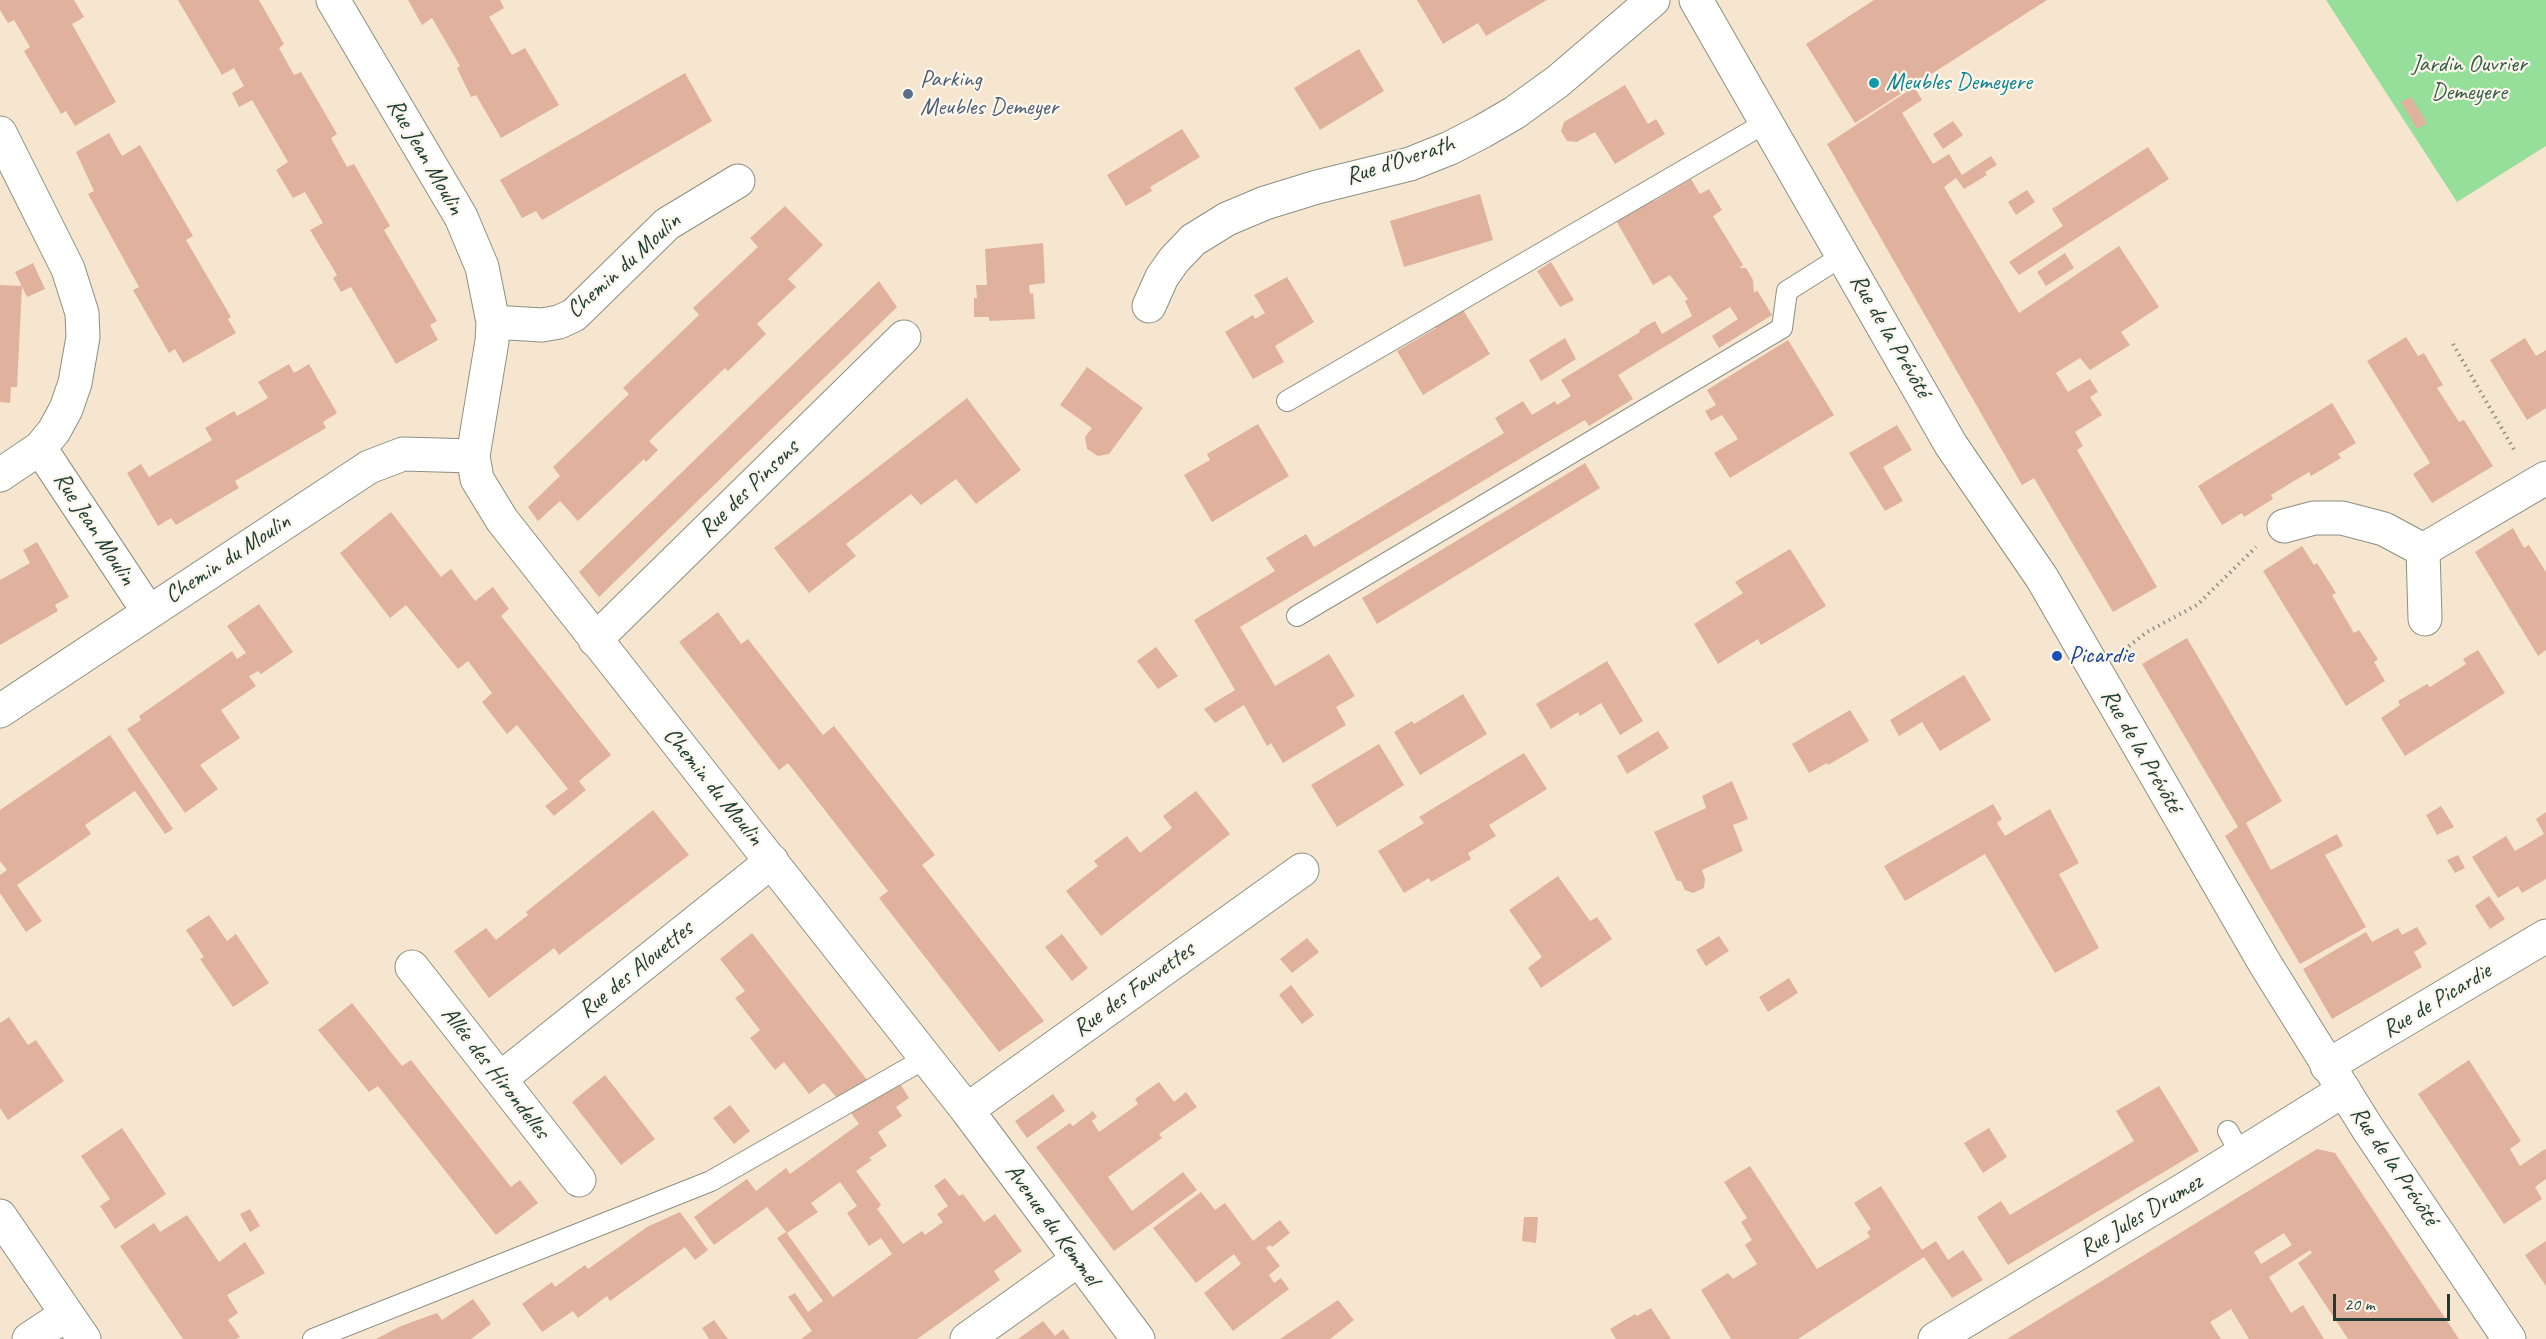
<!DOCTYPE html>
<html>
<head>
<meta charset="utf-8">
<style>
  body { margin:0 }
  #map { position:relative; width:2546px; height:1339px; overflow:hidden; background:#f6e5cf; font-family:Caveat,sans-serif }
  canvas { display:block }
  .scale { position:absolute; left:2333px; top:1294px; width:117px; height:27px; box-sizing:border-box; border:3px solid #1f3d34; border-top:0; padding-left:8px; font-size:18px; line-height:21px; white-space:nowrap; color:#1f3d34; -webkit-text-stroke:4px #fbf7ec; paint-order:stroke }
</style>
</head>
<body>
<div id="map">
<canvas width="2546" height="1339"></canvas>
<div class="scale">20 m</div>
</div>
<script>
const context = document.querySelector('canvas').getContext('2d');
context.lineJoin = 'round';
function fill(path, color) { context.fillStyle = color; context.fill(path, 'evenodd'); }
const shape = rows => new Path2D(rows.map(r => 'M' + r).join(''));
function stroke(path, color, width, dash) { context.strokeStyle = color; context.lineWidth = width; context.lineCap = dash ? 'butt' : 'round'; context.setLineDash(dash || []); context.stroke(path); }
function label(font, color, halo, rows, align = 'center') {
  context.font = font + ' Caveat,sans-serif'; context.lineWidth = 4.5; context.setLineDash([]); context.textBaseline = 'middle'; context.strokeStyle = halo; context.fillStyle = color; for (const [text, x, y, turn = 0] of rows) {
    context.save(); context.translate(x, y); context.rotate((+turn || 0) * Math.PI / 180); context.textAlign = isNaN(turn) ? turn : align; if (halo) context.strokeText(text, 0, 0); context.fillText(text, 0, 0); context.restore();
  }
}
fill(shape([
  [2326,0,2546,0,2546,146,2457,202]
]), '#95df9a');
fill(shape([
  [0,0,74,0,84,17,72,24,116,102,75,126,66,111,61,114,24,51,30,47,14,20,8,23,0,10],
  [178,0,259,0,284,44,279,48,294,75,301,72,337,134,331,138,347,167,354,164,390,226,384,230,437,321,430,325,438,340,396,364,351,287,341,292,333,278,337,275,310,230,323,223,305,192,293,198,276,170,288,162,252,100,239,107,232,93,244,86,234,68,222,75],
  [408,0,500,0,504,8,489,17,512,55,525,48,559,105,501,138,476,95,471,97,457,68,460,66,432,18,422,25],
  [1417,0,1547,0,1486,36,1478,23,1443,44],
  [1874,0,2047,0,1855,123,1806,44],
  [1359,49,1384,91,1320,130,1294,88],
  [685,73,712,121,542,220,536,211,522,218,500,180],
  [1625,85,1648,124,1656,119,1665,134,1615,164,1595,132,1577,142,1567,141,1561,131,1564,122],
  [1914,87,1922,100,1902,113,1933,164,1949,154,1962,175,1991,156,1997,165,1985,172,1987,175,1964,189,1956,178,1944,187,2019,313,2119,246,2159,307,2121,332,2130,345,2090,370,2080,358,2056,373,2068,392,2090,379,2098,392,2090,397,2102,415,2075,432,2083,446,2077,450,2157,587,2113,612,2034,478,2022,485,1827,144],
  [2411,97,2427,123,2417,129,2401,102],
  [1953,121,1963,135,1943,149,1933,134],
  [1182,129,1200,157,1150,187,1152,191,1126,206,1107,175],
  [109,133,122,156,140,145,193,236,186,240,231,317,228,319,236,333,183,363,175,349,169,353,133,290,139,287,88,194,94,191,76,152],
  [2148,147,2169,179,2019,275,2009,262,2063,226,2052,209],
  [1691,179,1700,194,1709,189,1722,210,1713,216,1743,265,1739,268,1746,268,1753,280,1754,293,1757,290,1772,315,1719,348,1712,336,1738,319,1730,307,1618,375,1633,399,1589,426,1585,420,1556,437,1240,627,1275,686,1329,654,1355,696,1336,707,1346,725,1283,763,1271,743,1267,746,1244,705,1215,723,1204,709,1235,690,1194,620,1275,571,1266,558,1306,534,1314,547,1504,433,1495,418,1523,401,1532,415,1555,401,1557,405,1571,396,1561,380,1640,332,1639,330,1655,321,1662,334,1692,316,1685,301,1688,299,1670,275,1653,285,1614,217,1644,198,1654,201],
  [2027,190,2035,202,2016,215,2008,202],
  [1480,194,1493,240,1404,267,1390,221],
  [785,206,823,245,788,279,796,287,757,324,766,334,728,371,725,368,649,441,658,450,646,462,644,459,578,521,560,501,538,521,528,507,560,476,553,467,629,394,623,388,699,315,693,308,758,247,750,238],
  [1043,243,1045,283,1029,285,1030,294,1033,293,1035,319,989,321,989,317,974,317,974,298,977,298,976,285,987,285,985,249],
  [2065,253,2074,268,2046,286,2037,272],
  [1551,262,1574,300,1560,307,1537,271],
  [33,263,45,289,27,297,15,272],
  [1287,277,1314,322,1275,346,1284,362,1253,379,1225,332,1253,315,1255,319,1265,313,1254,295],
  [879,281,897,307,599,597,579,572],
  [0,285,22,286,17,387,11,387,10,403,0,402],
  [1462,308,1490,354,1423,395,1397,351,1436,328,1433,325],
  [2406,337,2418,356,2424,353,2443,385,2437,388,2459,422,2464,420,2493,466,2432,503,2413,474,2430,463,2367,361],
  [1565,338,1576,359,1541,381,1529,360],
  [2525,338,2536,356,2546,350,2546,408,2527,420,2490,360],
  [1788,340,1834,415,1730,478,1714,453,1738,439,1722,415,1711,421,1705,411,1716,405,1707,390],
  [289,364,294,373,309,364,337,413,323,422,326,428,235,481,239,488,176,525,171,518,158,526,127,473,141,464,149,477,212,440,205,428,234,411,237,416,268,398,258,382],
  [1087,367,1143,408,1109,454,1098,456,1087,449,1085,437,1092,428,1060,405],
  [967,398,1021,470,976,504,956,479,921,505,911,494,846,544,856,556,809,593,774,548],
  [2332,403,2356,443,2338,454,2341,458,2311,476,2309,472,2271,495,2273,499,2244,517,2242,513,2222,525,2198,486],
  [1258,424,1289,476,1212,522,1184,475,1210,460,1207,454],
  [1897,425,1912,450,1883,467,1903,501,1885,511,1849,453],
  [1585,463,1600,488,1377,624,1362,598],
  [391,512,441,577,451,569,475,601,493,587,509,609,501,616,611,755,579,781,586,790,554,816,545,806,568,789,517,725,507,734,482,702,492,693,468,661,458,669,406,605,390,618,340,553],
  [2513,528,2524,548,2529,545,2546,572,2546,650,2538,656,2475,552],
  [37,542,69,597,55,605,58,611,0,645,0,580,30,563,23,550],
  [2302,546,2314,565,2317,563,2336,593,2332,595,2354,633,2359,630,2378,659,2374,662,2385,681,2346,706,2263,571],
  [1790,549,1826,606,1761,645,1758,639,1718,664,1694,624,1743,593,1735,582],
  [259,604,293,652,261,674,258,671,249,676,256,686,221,710,240,738,200,765,218,789,185,813,127,729,141,720,139,716,232,651,237,659,246,653,227,626],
  [718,612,741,644,748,639,823,735,834,726,935,855,922,865,1044,1021,999,1052,879,898,888,891,788,763,779,770,679,642],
  [2187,638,2282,801,2246,823,2271,870,2337,834,2343,846,2325,855,2366,927,2300,964,2225,836,2238,827,2142,664],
  [1156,647,1178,676,1158,689,1137,661],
  [2478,650,2505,693,2405,756,2381,718,2400,705,2398,701,2427,684,2430,687,2466,664,2463,659],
  [1607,661,1643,721,1620,735,1601,703,1580,716,1578,712,1551,729,1536,704],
  [1964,675,1991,720,1940,751,1922,722,1899,736,1890,720],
  [1463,694,1487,734,1420,775,1394,732,1412,721,1414,724],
  [1850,710,1869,741,1828,765,1827,763,1809,773,1792,744],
  [1658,731,1669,748,1627,774,1617,756],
  [110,735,173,829,165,834,135,791,85,825,91,834,17,885,42,921,26,932,0,893,0,875,7,870,0,861,0,810],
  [1379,744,1404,785,1337,827,1311,785],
  [1524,753,1547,789,1489,825,1496,836,1468,853,1471,859,1431,882,1429,878,1404,893,1378,851,1424,823,1419,817],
  [1732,781,1748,819,1733,825,1743,851,1702,870,1705,879,1704,888,1693,893,1685,890,1681,881,1677,881,1654,832,1706,808,1702,796],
  [1196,791,1230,834,1101,936,1066,891,1098,866,1094,861,1127,836,1140,853,1172,828,1163,816],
  [1993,804,2002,819,1997,823,2005,836,2050,809,2079,863,2059,874,2099,948,2055,973,1985,854,1905,901,1884,866],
  [2441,806,2454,827,2437,835,2426,815],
  [653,810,689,855,559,955,554,948,489,998,454,951,486,928,496,940,528,915,526,912],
  [2546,812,2546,879,2522,893,2518,886,2498,898,2472,857,2506,836,2515,851,2544,834,2536,819],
  [2458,855,2465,868,2455,873,2447,860],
  [1558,876,1590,921,1597,917,1612,939,1541,988,1528,968,1542,957,1509,910],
  [2489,896,2505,919,2490,929,2475,906],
  [209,915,227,941,236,934,269,983,233,1007,200,959,204,957,186,930],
  [2417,927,2427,944,2414,952,2422,967,2332,1019,2303,969,2366,932,2372,942,2398,928,2402,935],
  [752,933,868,1081,839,1100,824,1083,809,1094,784,1062,775,1070,750,1038,760,1030,735,998,745,991,720,959],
  [1062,934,1088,968,1072,981,1045,947],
  [1719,936,1729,951,1706,966,1696,950],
  [1307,938,1319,952,1292,973,1280,959],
  [1789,978,1798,993,1768,1012,1759,997],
  [1291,985,1314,1015,1302,1024,1279,995],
  [352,1003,402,1066,411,1060,511,1187,520,1180,538,1203,496,1235,378,1086,369,1092,318,1030],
  [9,1017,28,1045,36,1040,64,1081,8,1120,0,1108,0,1023],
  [2469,1060,2521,1141,2510,1149,2520,1166,2545,1149,2546,1150,2546,1179,2535,1187,2542,1199,2504,1224,2418,1094],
  [605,1075,655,1139,621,1165,572,1102],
  [899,1082,909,1098,896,1107,902,1116,878,1132,887,1146,869,1158,872,1160,856,1171,881,1205,877,1209,903,1244,922,1231,925,1235,943,1222,937,1214,948,1206,934,1186,945,1178,959,1196,963,1194,984,1222,995,1214,1022,1251,994,1271,1000,1280,917,1339,801,1339,812,1331,788,1297,795,1293,808,1312,823,1301,777,1238,786,1232,833,1297,892,1254,881,1238,869,1246,847,1213,857,1206,840,1182,811,1203,818,1212,787,1233,767,1207,714,1245,694,1217,747,1179,756,1191,786,1168,790,1174,859,1124,851,1113],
  [1159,1082,1174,1102,1186,1092,1197,1107,1159,1134,1162,1138,1108,1177,1132,1211,1183,1172,1197,1190,1114,1251,1036,1147,1070,1123,1073,1126,1093,1111,1097,1117,1092,1121,1099,1132,1138,1104,1135,1099],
  [2159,1086,2199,1151,2008,1265,1977,1217,2001,1201,2010,1215,2134,1141,2116,1111],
  [1053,1094,1065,1111,1027,1138,1015,1121],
  [730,1105,750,1131,734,1144,713,1118],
  [122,1128,166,1194,115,1229,100,1206,110,1199,81,1156],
  [1989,1128,2007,1157,1983,1173,1964,1143],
  [2317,1149,2335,1153,2459,1339,2348,1339,2298,1263,2312,1253,2310,1250,2269,1277,2291,1313,2303,1305,2324,1339,2249,1339,2231,1309,2210,1322,2221,1339,2007,1339],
  [2284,1233,2292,1245,2261,1264,2254,1252],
  [1750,1166,1817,1269,1870,1237,1867,1232,1871,1229,1854,1203,1881,1186,1922,1250,1936,1241,1948,1260,1963,1250,1983,1280,1952,1298,1924,1257,1798,1339,1731,1339,1701,1290,1728,1273,1733,1279,1757,1264,1745,1245,1752,1240,1741,1222,1747,1218,1724,1182],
  [1201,1192,1215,1210,1225,1203,1253,1241,1280,1220,1290,1233,1272,1247,1270,1245,1266,1248,1280,1266,1269,1275,1274,1283,1281,1278,1289,1289,1233,1331,1204,1293,1241,1264,1234,1254,1196,1283,1153,1228],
  [250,1209,260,1226,250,1232,240,1214],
  [680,1212,708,1250,695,1260,685,1247,610,1301,607,1296,578,1318,573,1311,542,1332,522,1304,552,1282,555,1287,585,1265,588,1269,647,1227],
  [187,1215,219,1262,245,1242,265,1273,227,1295,238,1313,228,1320,240,1337,236,1339,183,1339,120,1246,154,1223,160,1232],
  [1524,1217,1538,1217,1536,1243,1522,1241],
  [2546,1241,2546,1286,2525,1255],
  [473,1299,491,1324,471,1339,376,1339,401,1326,437,1313,442,1320],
  [1338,1300,1354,1320,1330,1339,1280,1339],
  [1651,1308,1671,1339,1616,1339,1610,1329,1635,1314,1637,1316],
  [714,1320,728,1339,709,1339,702,1328],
  [1043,1321,1055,1336,1063,1329,1070,1339,1018,1339]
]), '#e0b29d');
const lane = shape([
  [1287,401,1767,122],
  [1297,616,1782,328,1787,291,1844,255],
  [2228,1131,2241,1155],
  [313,1339,711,1181,926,1058]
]);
const street = shape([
  [333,0,461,217,482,267,493,322],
  [0,133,68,269,82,313,83,337,75,383,66,409,54,431,40,448,148,611],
  [1149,306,1162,277,1174,260,1193,240,1227,219,1265,203,1317,187,1410,164,1450,148,1483,131,1514,113,1557,82,1653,0],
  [473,456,492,341,493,322,542,325,559,322,574,315,667,224,738,181],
  [0,475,40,448],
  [2284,526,2314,518,2342,518,2384,529,2423,550,2425,619],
  [2423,550,2546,478],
  [595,640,904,337],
  [0,711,369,467,403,454,473,456,477,479,502,520,967,1110,1138,1339],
  [412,967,579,1180],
  [2327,1066,2546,936],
  [500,1079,772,861],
  [967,1110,1302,870],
  [0,1216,84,1339],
  [29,1339,67,1314],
  [967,1339,1078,1260],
  [1935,1339,2190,1186,2344,1090]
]);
const secondary = shape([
  [1696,0,1951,445,2042,578,2264,962,2368,1129,2509,1339]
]);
stroke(lane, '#8a9182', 22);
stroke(street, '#8a9182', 35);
stroke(secondary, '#8a9182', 35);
stroke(shape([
  [2453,344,2516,453],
  [2124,650,2147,632,2197,605,2256,547]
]), '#8a9182', 4, [1.5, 4.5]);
stroke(lane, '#fff', 20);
stroke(street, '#fff', 33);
stroke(secondary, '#fff', 33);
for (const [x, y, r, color] of [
  [1874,83,6,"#0f9aa8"],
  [908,94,6,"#5c6f8a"],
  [2057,656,6,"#1a4fb4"]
]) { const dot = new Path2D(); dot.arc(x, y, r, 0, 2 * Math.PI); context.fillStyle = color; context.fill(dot); stroke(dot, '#fbf7ec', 2); }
label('24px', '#375d48', '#fbf7ec', [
  ["Jardin Ouvrier",2469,65],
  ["Demeyere",2469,93]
]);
label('24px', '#4e5e75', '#fbf7ec', [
  ["Parking",920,80],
  ["Meubles Demeyer",920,108]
], 'left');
label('24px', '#0d838f', '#fbf7ec', [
  ["Meubles Demeyere",1886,83]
], 'left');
label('24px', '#1f3d34', '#fbf7ec', [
  ["Rue Jean Moulin",425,157,60],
  ["Rue d'Overath",1400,161,-18],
  ["Chemin du Moulin",624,266,-42],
  ["Rue de la Prévôté",1890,336,60],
  ["Rue des Pinsons",749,489,-44],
  ["Rue Jean Moulin",94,529,57],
  ["Chemin du Moulin",228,559,-33],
  ["Rue de la Prévôté",2141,751,60],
  ["Chemin du Moulin",713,787,51],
  ["Rue des Alouettes",636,970,-39],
  ["Rue des Fauvettes",1134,990,-36],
  ["Rue de Picardie",2437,1001,-31],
  ["Allée des Hirondelles",495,1073,52],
  ["Rue de la Prévôté",2394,1166,56],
  ["Rue Jules Drumez",2141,1216,-31],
  ["Avenue du Kemmel",1052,1225,54]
]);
label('24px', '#164399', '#fbf7ec', [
  ["Picardie",2069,656]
], 'left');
</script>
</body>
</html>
